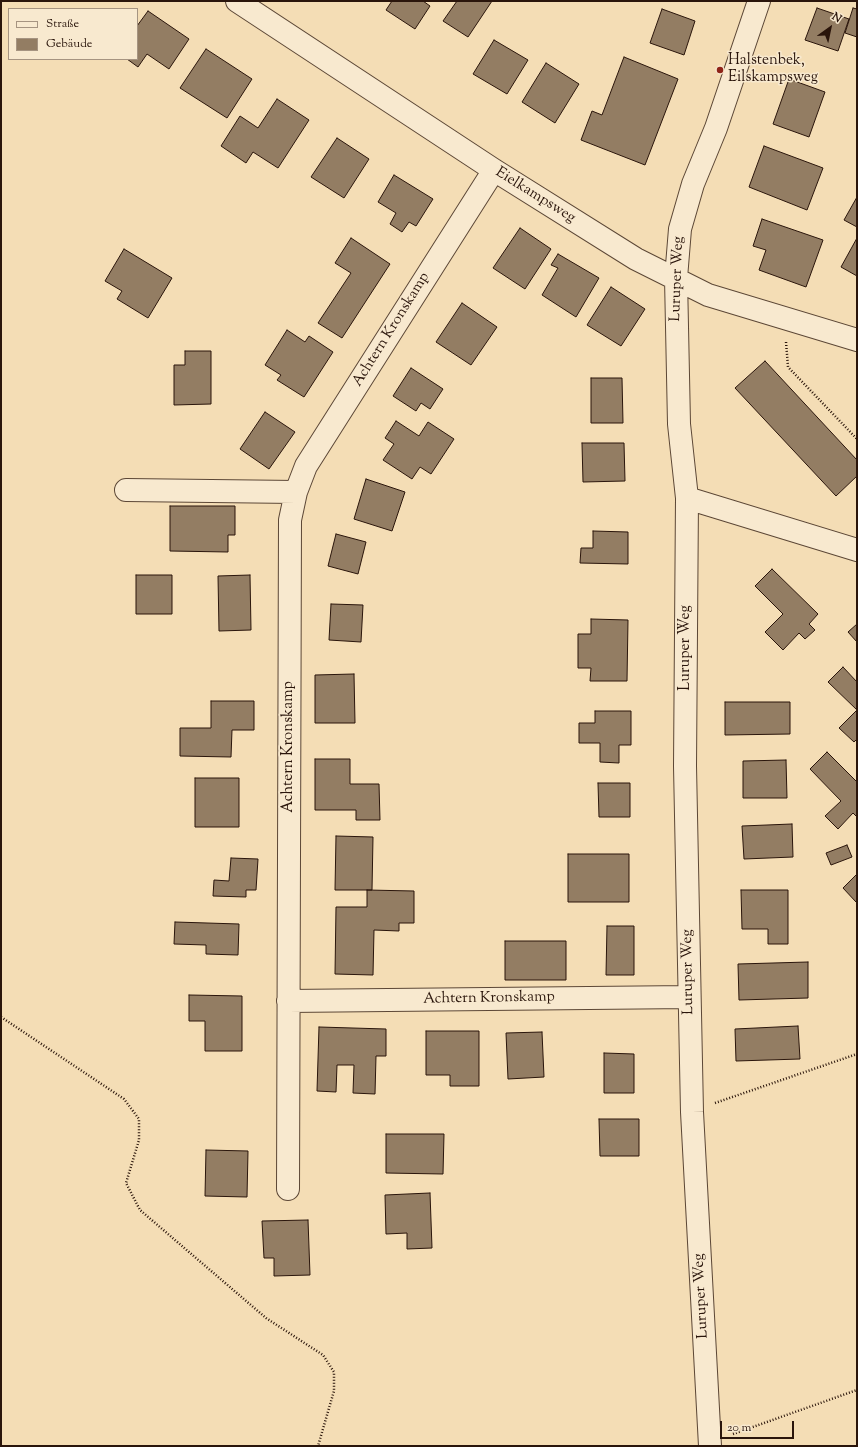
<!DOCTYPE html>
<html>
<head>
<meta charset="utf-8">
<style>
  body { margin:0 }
  #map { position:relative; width:858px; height:1447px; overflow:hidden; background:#f4ddb5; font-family:"Sorts Mill Goudy",serif }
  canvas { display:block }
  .frame { position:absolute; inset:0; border:2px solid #2a150b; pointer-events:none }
  .legend { position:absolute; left:8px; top:8px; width:130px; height:52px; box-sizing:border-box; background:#f8e9cf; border:1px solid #a69481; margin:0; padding:5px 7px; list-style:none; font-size:12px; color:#2a150b }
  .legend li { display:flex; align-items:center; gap:8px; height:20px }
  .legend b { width:20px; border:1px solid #a69481 }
  .north { position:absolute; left:810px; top:8px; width:40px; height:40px; -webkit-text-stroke:3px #f8e9cf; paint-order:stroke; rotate:33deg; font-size:11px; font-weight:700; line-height:16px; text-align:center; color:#2a150b }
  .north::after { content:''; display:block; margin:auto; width:14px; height:18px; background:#2a150b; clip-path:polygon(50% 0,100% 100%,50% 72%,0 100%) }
  .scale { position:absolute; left:720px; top:1421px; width:74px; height:18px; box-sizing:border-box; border:2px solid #2a150b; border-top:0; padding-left:5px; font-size:12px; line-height:14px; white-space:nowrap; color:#2a150b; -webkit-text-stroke:3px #f8e9cf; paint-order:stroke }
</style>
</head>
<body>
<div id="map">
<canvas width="858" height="1447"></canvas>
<div class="frame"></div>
<ul class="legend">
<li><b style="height:5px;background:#f8e9cf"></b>Straße</li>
<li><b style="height:11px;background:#937d63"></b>Gebäude</li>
</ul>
<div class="north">N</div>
<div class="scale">20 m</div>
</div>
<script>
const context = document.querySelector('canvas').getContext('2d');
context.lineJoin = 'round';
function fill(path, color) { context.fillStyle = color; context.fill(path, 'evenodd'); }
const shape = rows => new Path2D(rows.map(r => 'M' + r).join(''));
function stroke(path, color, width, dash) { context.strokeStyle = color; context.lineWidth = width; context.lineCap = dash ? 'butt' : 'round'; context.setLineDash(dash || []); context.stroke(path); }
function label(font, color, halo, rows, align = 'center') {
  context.font = font + ' "Sorts Mill Goudy",serif'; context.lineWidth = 3; context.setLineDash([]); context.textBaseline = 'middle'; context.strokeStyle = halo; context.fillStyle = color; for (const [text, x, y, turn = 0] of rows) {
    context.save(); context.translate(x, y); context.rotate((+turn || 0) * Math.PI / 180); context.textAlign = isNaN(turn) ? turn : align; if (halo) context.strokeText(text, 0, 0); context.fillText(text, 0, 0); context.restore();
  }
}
const building = shape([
  [392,1,423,1,430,6,415,29,386,10,392,1],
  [457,1,492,1,468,37,443,21,457,1],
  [817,8,849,19,838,51,805,40,817,8],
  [853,8,857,9,857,37,845,33,853,8],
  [662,9,695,21,684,55,650,43,662,9],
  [148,11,189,39,169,69,147,54,138,67,127,59,137,59,137,26,148,11],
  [494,40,528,60,507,94,473,74,494,40],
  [206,49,252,79,227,118,180,88,206,49],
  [624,57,678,79,645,165,581,140,592,111,602,115,624,57],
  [546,63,579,84,555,123,522,102,546,63],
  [789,79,825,92,809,137,773,124,789,79],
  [277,99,309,120,278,168,253,152,246,163,221,146,240,116,258,128,277,99],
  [337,138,369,159,344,198,311,177,337,138],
  [764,146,823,168,807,210,749,187,764,146],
  [394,175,433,199,416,226,409,222,402,232,390,224,396,213,378,202,394,175],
  [857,197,857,227,844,220,857,197],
  [762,219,823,240,806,287,759,270,766,250,753,246,762,219],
  [520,228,551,249,525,289,493,268,520,228],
  [351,238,390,264,342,338,318,323,351,273,335,263,351,238],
  [857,238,857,276,841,267,857,238],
  [124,249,172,278,148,318,117,299,122,291,105,281,124,249],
  [558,254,599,278,576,317,542,295,558,268,551,265,558,254],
  [611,287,645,309,621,346,587,325,611,287],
  [462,303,497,327,471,365,436,342,462,303],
  [287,330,305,342,309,336,333,352,304,397,277,380,281,375,265,365,287,330],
  [185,351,211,351,211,404,174,405,174,365,185,365,185,351],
  [765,361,857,460,857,476,836,496,735,388,765,361],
  [411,368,443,389,430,409,421,403,416,411,393,396,411,368],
  [591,378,622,378,623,423,591,423,591,378],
  [265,412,295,432,269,469,240,449,265,412],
  [396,421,419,436,428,422,454,439,431,474,420,467,412,479,383,460,394,444,385,438,396,421],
  [582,443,624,443,625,481,583,482,582,443],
  [366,479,405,492,392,531,354,519,366,479],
  [170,506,235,506,235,535,228,535,228,552,170,551,170,506],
  [593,531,628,532,628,564,580,563,581,548,593,548,593,531],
  [336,534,366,542,358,574,328,566,336,534],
  [772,569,818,614,809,624,815,630,805,639,799,633,783,650,765,632,783,614,755,586,772,569],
  [136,575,172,575,172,614,136,614,136,575],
  [250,575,251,630,219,631,218,576,250,575],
  [331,604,363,605,361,642,329,640,331,604],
  [591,619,628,620,627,681,590,681,591,668,578,668,578,634,591,634,591,619],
  [857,624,857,642,848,632,857,624],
  [843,667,857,682,857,739,854,742,839,728,857,710,828,682,843,667],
  [354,674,355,723,315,723,315,675,354,674],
  [211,701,254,701,254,730,232,730,231,757,180,756,180,728,211,728,211,701],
  [725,702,790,702,790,734,725,735,725,702],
  [595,711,631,711,631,745,619,745,619,763,600,762,600,743,579,743,579,723,595,723,595,711],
  [827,752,857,782,857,817,853,813,838,829,825,816,841,801,810,769,827,752],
  [315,759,350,759,350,784,379,784,380,820,356,820,356,810,315,810,315,759],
  [786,760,787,798,743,798,743,761,786,760],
  [195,778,239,778,239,827,195,827,195,778],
  [598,783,630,783,630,817,599,817,598,783],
  [792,824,793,857,744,859,742,826,792,824],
  [336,836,373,837,372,890,335,890,336,836],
  [847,845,852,857,831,865,826,853,847,845],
  [568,854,629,854,629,902,568,902,568,854],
  [231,858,258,859,256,890,246,890,246,897,213,896,214,880,229,881,231,858],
  [857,874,857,901,856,902,843,888,857,874],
  [367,890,414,891,414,923,399,923,399,931,374,930,373,975,335,974,336,907,367,907,367,890],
  [741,890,788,890,788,944,768,944,768,929,742,929,741,890],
  [175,922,239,924,238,955,206,954,206,945,174,944,175,922],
  [607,926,634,926,634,975,606,975,607,926],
  [505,941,566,941,566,980,505,980,505,941],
  [808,962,808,998,739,1000,738,964,808,962],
  [189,995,242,996,242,1051,205,1051,205,1021,189,1021,189,995],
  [798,1026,800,1059,736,1061,735,1029,798,1026],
  [319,1027,386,1029,386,1056,376,1056,375,1094,353,1093,354,1065,337,1065,336,1092,317,1091,319,1027],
  [426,1031,479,1031,479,1086,450,1086,450,1075,426,1075,426,1031],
  [542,1032,544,1077,508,1079,506,1033,542,1032],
  [604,1053,634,1054,634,1093,604,1093,604,1053],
  [599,1119,639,1119,639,1156,600,1156,599,1119],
  [386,1134,444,1134,443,1174,386,1173,386,1134],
  [206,1150,248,1151,247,1197,205,1196,206,1150],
  [430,1193,432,1248,407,1249,407,1233,386,1234,385,1195,430,1193],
  [308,1220,310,1275,274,1276,274,1258,264,1258,262,1221,308,1220]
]);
fill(building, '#937d63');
stroke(building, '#2a150b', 1);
const minor = shape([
  [237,1,494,170,636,259,708,295,857,340],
  [126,490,296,492],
  [687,498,857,550],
  [288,1001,689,997],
  [288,1189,290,520,296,492,306,466,494,170],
  [710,1446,692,1112,685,766,687,498,679,424,676,278,680,229,693,184,716,128,759,1]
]);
stroke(minor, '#5c4736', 24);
stroke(shape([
  [786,342,788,367,857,439],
  [1,1017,124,1099,139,1119,139,1140,126,1183,140,1210,266,1318,323,1355,334,1372,334,1391,318,1446],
  [715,1103,857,1054],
  [733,1434,857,1390]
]), '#2a150b', 2.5, [1, 2]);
stroke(minor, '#f8e9cf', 22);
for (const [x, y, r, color] of [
  [720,70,4,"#8f2418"]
]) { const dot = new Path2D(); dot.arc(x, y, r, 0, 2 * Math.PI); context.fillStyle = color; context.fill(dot); stroke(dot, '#f8e9cf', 1.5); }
label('15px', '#2a150b', '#f8e9cf', [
  ["Halstenbek,",728,61],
  ["Eilskampsweg",728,78]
], 'left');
label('15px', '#2a150b', '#f8e9cf', [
  ["Eielkampsweg",535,196,32],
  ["Luruper Weg",678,279,-88],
  ["Achtern Kronskamp",392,330,-58],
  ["Luruper Weg",686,648,-90],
  ["Achtern Kronskamp",289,747,-90],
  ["Luruper Weg",689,972,-91],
  ["Achtern Kronskamp",489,999,-1],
  ["Luruper Weg",702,1296,-93]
]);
</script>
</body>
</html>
